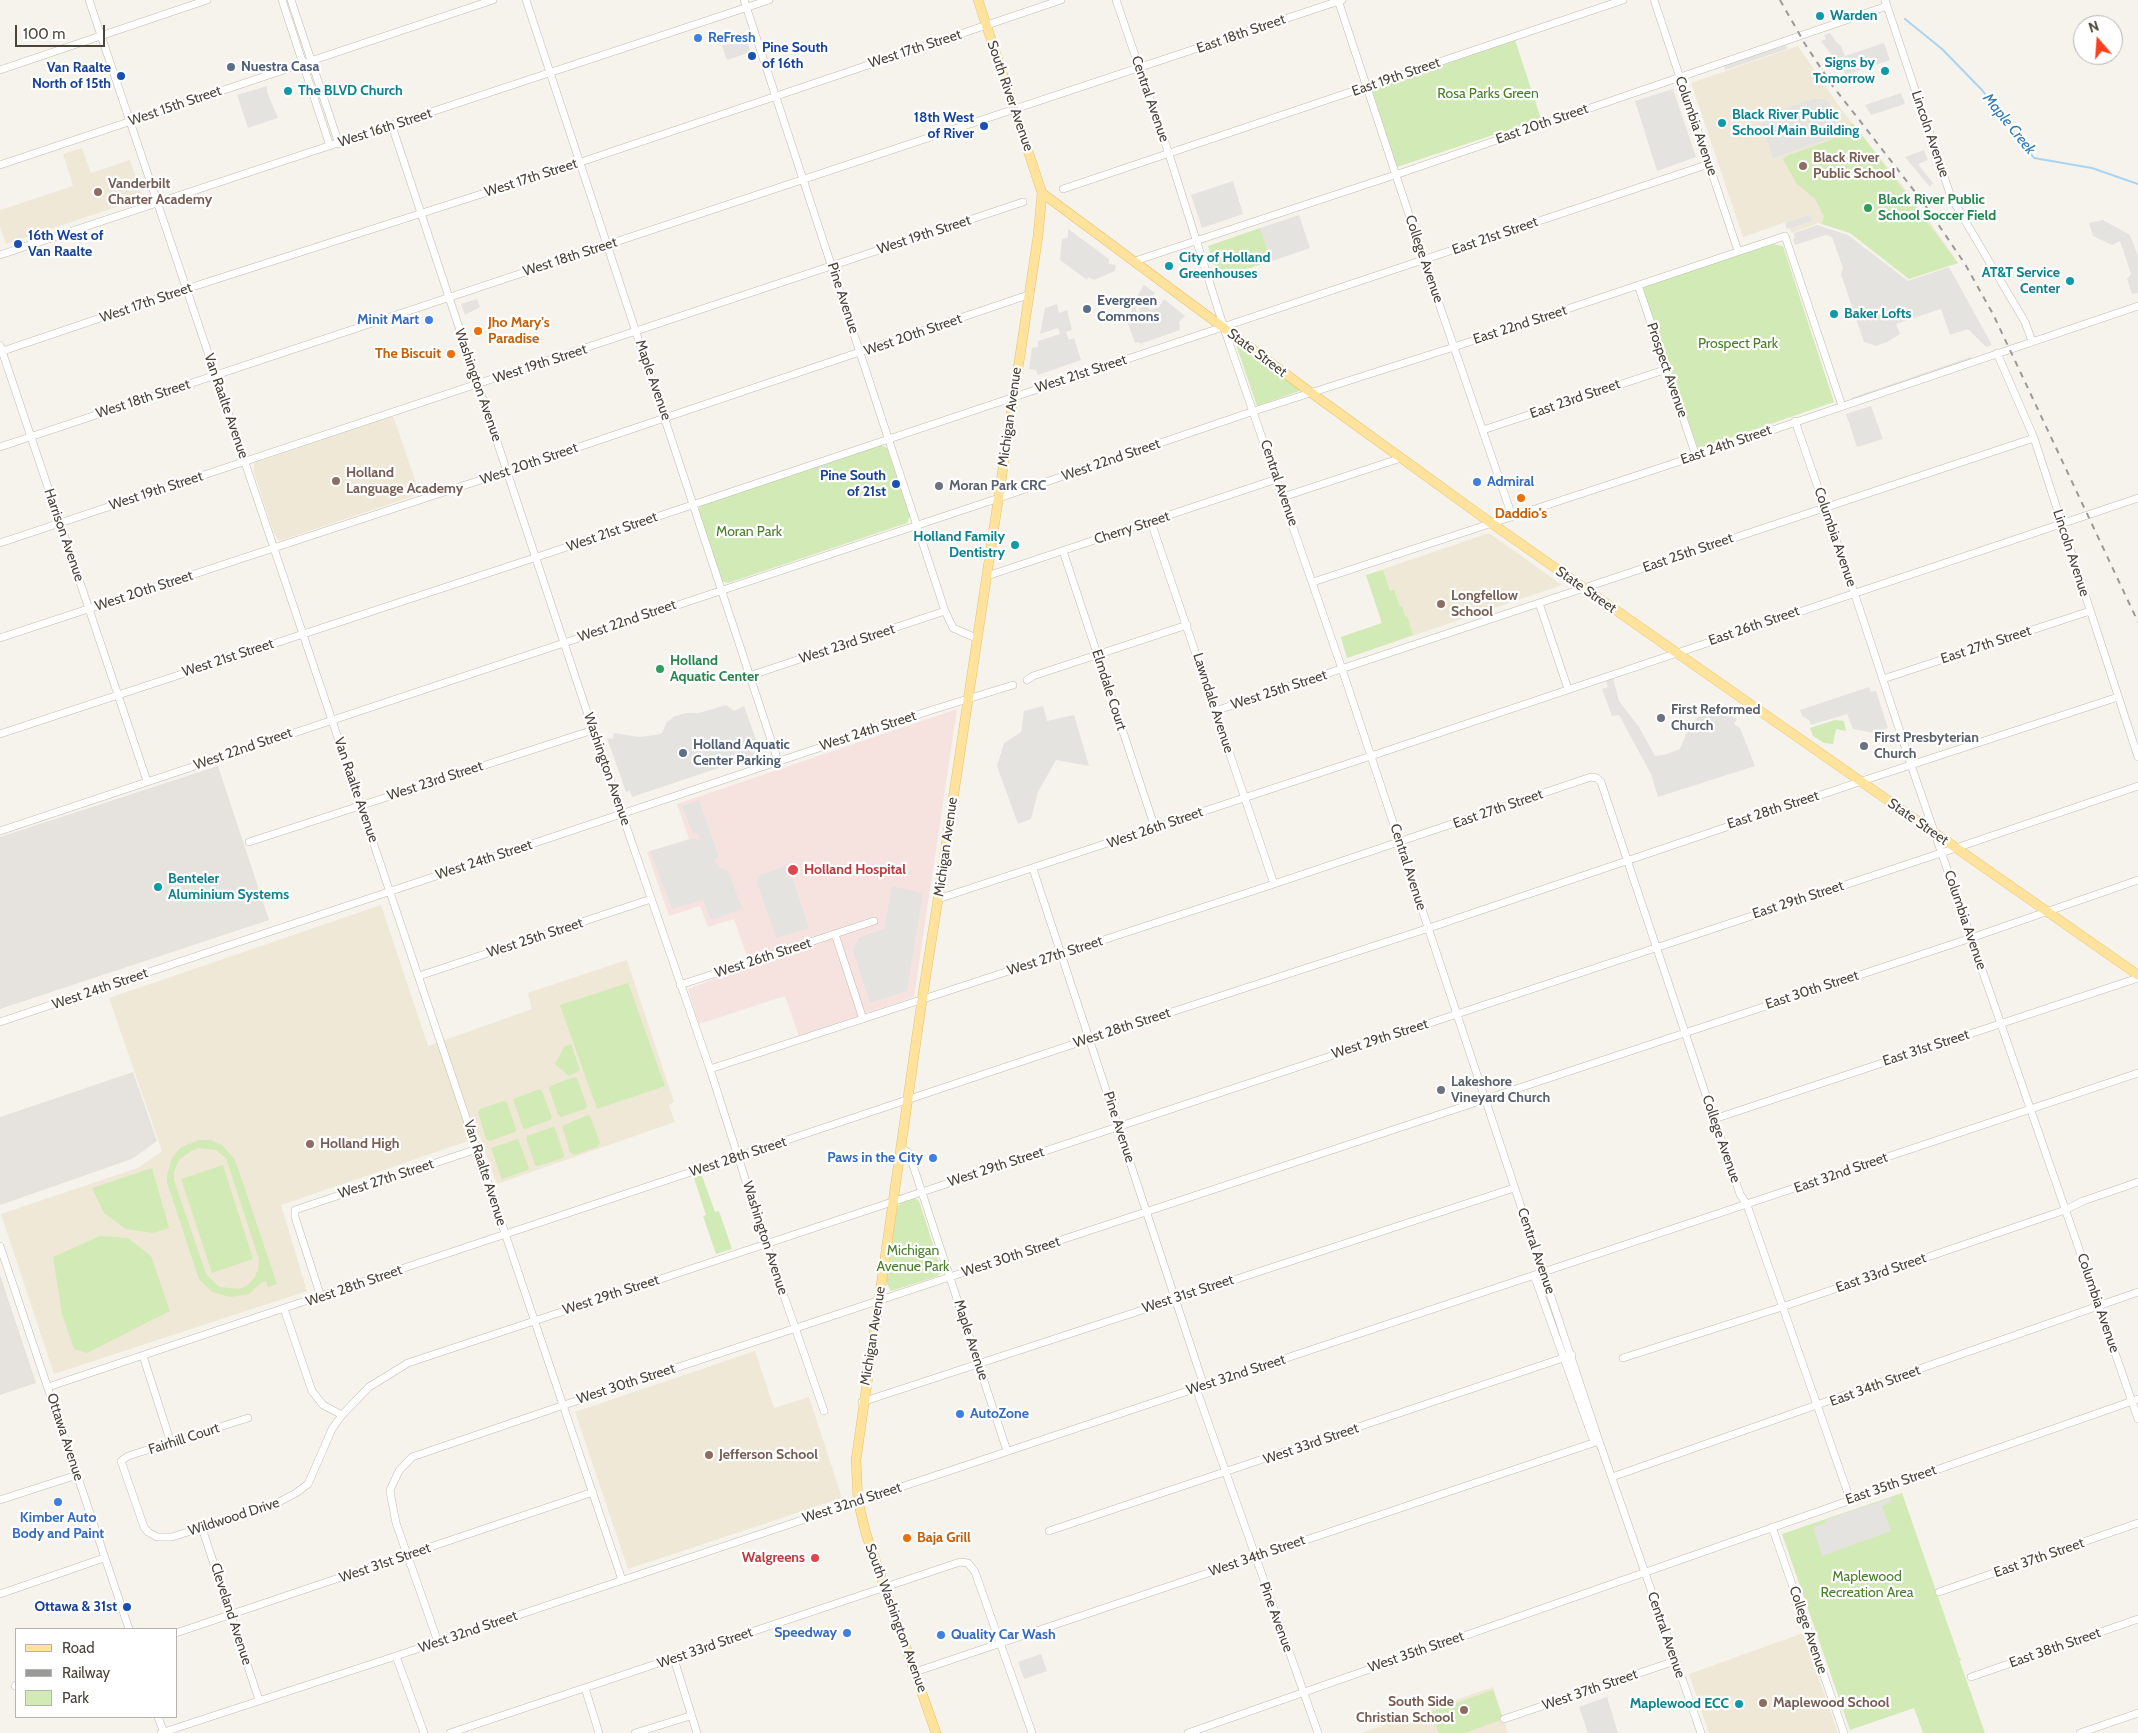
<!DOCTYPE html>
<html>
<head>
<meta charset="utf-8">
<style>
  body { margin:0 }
  #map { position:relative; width:2138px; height:1733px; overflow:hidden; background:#f6f3ec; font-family:Cabin,sans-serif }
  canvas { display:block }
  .legend { position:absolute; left:15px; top:1628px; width:162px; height:90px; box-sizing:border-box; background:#fff; border:1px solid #b7b4b0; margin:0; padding:6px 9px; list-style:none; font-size:15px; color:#4b4439 }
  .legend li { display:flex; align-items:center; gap:10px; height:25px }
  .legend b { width:25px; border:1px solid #b7b4b0 }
  .north { position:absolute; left:2073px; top:15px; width:50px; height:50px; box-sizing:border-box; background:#fff; border:1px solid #b7b4b0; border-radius:50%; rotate:342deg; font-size:14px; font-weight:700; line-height:20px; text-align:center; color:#4b4439 }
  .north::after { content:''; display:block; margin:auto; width:18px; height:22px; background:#fc3f1d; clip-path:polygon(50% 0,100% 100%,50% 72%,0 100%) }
  .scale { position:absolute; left:15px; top:25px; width:90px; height:22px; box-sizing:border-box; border:2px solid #4b4439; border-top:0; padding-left:6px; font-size:15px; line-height:18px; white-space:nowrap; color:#4b4439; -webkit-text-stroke:4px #fff; paint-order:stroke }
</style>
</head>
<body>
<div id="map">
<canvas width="2138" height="1733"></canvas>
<ul class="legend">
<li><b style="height:6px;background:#ffe39c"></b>Road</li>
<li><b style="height:6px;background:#9a9a9a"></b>Railway</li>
<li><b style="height:14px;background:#d2eab5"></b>Park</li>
</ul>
<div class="north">N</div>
<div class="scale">100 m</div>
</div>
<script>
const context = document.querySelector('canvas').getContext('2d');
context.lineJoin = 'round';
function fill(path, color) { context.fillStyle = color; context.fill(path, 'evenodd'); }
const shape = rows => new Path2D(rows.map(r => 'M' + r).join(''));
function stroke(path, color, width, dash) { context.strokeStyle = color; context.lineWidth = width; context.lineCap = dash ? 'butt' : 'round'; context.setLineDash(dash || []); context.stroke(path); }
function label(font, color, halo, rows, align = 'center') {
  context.font = font + ' Cabin,sans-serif'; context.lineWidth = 4.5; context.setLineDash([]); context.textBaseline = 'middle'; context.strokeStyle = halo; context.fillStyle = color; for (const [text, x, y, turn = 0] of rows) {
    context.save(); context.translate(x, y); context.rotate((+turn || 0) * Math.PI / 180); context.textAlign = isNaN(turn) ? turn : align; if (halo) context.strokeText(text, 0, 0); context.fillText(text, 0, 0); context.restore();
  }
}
fill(shape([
  [218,766,269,920,0,1009,0,837],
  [133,1072,157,1141,132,1159,0,1205,0,1117],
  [0,1275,36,1383,0,1395]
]), '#e6e2dd');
fill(shape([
  [1798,46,1841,109,1921,209,1958,263,1909,279,1850,233,1818,223,1792,233,1786,222,1743,237,1691,83],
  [82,148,91,173,130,160,143,198,6,244,0,226,0,210,73,186,63,154],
  [393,416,420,494,282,540,278,540,273,531,254,472,254,463],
  [1489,533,1562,585,1347,658,1341,637,1382,623,1366,575],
  [381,905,428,1046,532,1009,528,993,627,960,674,1102,669,1105,675,1122,497,1184,480,1137,281,1205,307,1291,54,1374,1,1214,138,1168,162,1151,109,998],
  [755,1351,774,1408,809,1397,842,1498,628,1569,575,1412],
  [1803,1633,1838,1733,1709,1733,1689,1674],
  [1493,1687,1508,1733,1361,1733]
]), '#efe8d6');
fill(shape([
  [957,709,914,997,799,1036,785,996,699,1024,688,989,750,965,734,919,708,927,700,906,669,916,647,852,689,839,677,804]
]), '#f6e3e0');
fill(shape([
  [1515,40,1541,119,1397,167,1372,90],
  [1853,123,1958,263,1909,279,1850,233,1822,224,1824,216,1815,199,1796,183,1783,159,1786,156,1831,140],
  [1260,228,1272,261,1219,278,1208,246],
  [1774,244,1783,246,1834,402,1698,449,1642,286],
  [1234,339,1302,390,1257,406],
  [881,445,887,448,910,516,907,523,728,583,722,581,698,511,700,505],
  [1383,570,1390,591,1394,590,1400,607,1402,606,1405,617,1407,616,1413,635,1347,658,1341,637,1382,623,1366,575],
  [1835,720,1844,721,1846,731,1836,729,1833,744,1824,743,1813,736,1810,728],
  [628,983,665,1086,597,1109,560,1005],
  [571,1044,580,1070,569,1076,555,1064,564,1047],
  [574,1077,577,1078,587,1106,585,1109,561,1117,558,1115,549,1088,550,1086],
  [540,1089,542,1091,552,1118,550,1120,525,1129,523,1128,513,1099],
  [504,1101,507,1103,516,1129,515,1132,490,1141,486,1139,478,1112,480,1109],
  [588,1115,590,1116,600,1143,597,1147,574,1155,570,1152,562,1126],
  [553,1127,555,1128,564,1155,563,1158,538,1166,535,1165,526,1138,527,1136],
  [518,1139,529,1168,528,1170,502,1179,491,1148],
  [199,1140,211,1140,222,1145,235,1160,277,1284,268,1287,266,1281,261,1283,249,1294,230,1297,212,1292,199,1279,167,1182,167,1175,172,1158,180,1148],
  [199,1148,216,1150,226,1158,259,1259,258,1269,255,1277,248,1285,240,1289,219,1287,206,1274,174,1180,174,1171,179,1160,191,1151],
  [223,1165,253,1259,212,1273,181,1179],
  [152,1168,169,1228,153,1233,126,1229,104,1213,92,1188],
  [701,1173,715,1212,719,1211,732,1249,716,1254,703,1216,706,1215,693,1175],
  [915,1198,919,1201,942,1272,938,1276,891,1291,886,1282,897,1208,902,1201],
  [100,1236,128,1238,151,1256,170,1311,87,1353,74,1349,62,1314,53,1257],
  [1902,1493,1959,1657,1961,1659,1960,1662,1985,1733,1923,1733,1914,1708,1850,1730,1782,1534],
  [1493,1690,1503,1719,1465,1733,1439,1733,1431,1712]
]), '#d2eab5');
fill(shape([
  [1830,33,1837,43,1841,46,1845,56,1884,43,1890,60,1846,75,1821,41,1826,39,1824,35],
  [745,36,751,52,727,60,722,46],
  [1786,45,1787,49,1725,70,1724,65],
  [267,86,267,92,278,118,248,128,237,95],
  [1673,89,1696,157,1657,171,1635,101],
  [1901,93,1905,104,1871,115,1865,105],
  [1812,99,1823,99,1830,103,1837,126,1833,138,1773,158,1762,127,1763,119,1773,113],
  [1924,150,1928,160,1918,164,1933,183,1930,187,1905,157],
  [1233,181,1243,214,1202,228,1191,195],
  [1299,215,1310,248,1272,261,1260,228],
  [1810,215,1812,221,1787,229,1785,223],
  [2103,220,2130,235,2138,256,2138,293,2132,294,2127,279,2131,274,2120,241,2112,245,2093,236,2089,223],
  [1817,225,1848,235,1908,281,1949,267,1992,345,1986,347,1968,329,1950,335,1941,309,1896,324,1900,334,1887,342,1876,346,1864,342,1841,274,1843,268,1832,237,1826,235,1795,245,1793,239,1795,238,1794,233],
  [1068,229,1109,259,1109,264,1116,265,1115,271,1094,280,1088,277,1087,280,1060,260,1062,239,1068,237],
  [1144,285,1155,293,1145,305,1141,302,1137,306,1136,310,1137,314,1140,313,1139,308,1148,305,1150,310,1159,307,1164,299,1185,316,1179,322,1180,330,1140,344,1139,342,1135,343,1127,321,1132,319,1131,306],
  [477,299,480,307,465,315,461,304],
  [1057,304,1059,313,1067,310,1072,330,1066,332,1069,340,1074,338,1081,360,1038,375,1036,370,1029,369,1032,348,1038,347,1038,341,1060,334,1058,328,1040,334,1045,308],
  [1971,357,1972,359,1851,400,1851,398],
  [1871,406,1883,439,1857,447,1846,414],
  [1613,678,1619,701,1639,727,1655,756,1664,755,1680,749,1690,724,1701,715,1716,711,1724,712,1737,719,1734,724,1740,728,1755,766,1658,797,1651,774,1619,715,1612,716,1602,689,1608,687,1606,681],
  [1869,687,1871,692,1876,691,1888,728,1874,733,1853,729,1847,714,1811,725,1809,720,1802,716,1800,710],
  [726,705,734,711,744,706,759,748,753,750,754,756,632,797,630,791,626,792,607,738,613,739,614,733,639,737,655,735,662,733,667,722,675,716,686,713,699,713],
  [1043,706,1047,721,1074,715,1089,766,1056,760,1038,792,1031,819,1018,824,997,766,1004,743,1021,732,1024,711],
  [699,800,719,857,714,860,720,868,726,870,730,875,742,909,711,920,703,900,672,909,650,851,696,838,697,841,700,840,698,833,693,834,682,806],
  [788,865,809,928,776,938,757,883,760,875],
  [892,886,923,893,907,991,870,1003,853,951,858,938,884,929],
  [1890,1498,1892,1502,1882,1506,1891,1531,1822,1556,1813,1527,1826,1523,1825,1520],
  [1041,1654,1047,1671,1024,1679,1018,1662],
  [1607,1697,1618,1733,1588,1733,1579,1707]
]), '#e5e3e0');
stroke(shape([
  [1905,19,1942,49,1982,90,2034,158,2092,168,2138,184]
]), '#a9d4f2', 2);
const minor = shape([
  [89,0,622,1580],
  [282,0,330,146],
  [291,0,339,144],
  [526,0,778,761],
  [744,0,945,611,953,628,976,638],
  [1116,0,1169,154,1224,328,1342,669,1599,1441,1701,1733],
  [1338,0,1424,260,1512,516],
  [1654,0,1738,251],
  [1885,0,1951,197,2025,322,2032,341],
  [0,70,207,0],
  [392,126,593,730,710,1069,766,1244,824,1411],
  [0,165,493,0],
  [1063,189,1623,0],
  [0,255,769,0],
  [1135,261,1404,172,1887,6],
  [1638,285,1696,456],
  [0,345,147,781],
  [0,352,186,289,581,162,1061,0],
  [1997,353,2034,438,2138,757],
  [1795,421,1854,592,1911,765,2138,1419],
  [1483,430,1667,369],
  [0,447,1342,0],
  [1283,497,1401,458],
  [1151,522,1274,884],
  [0,543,1023,202],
  [1063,551,1155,828],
  [987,576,1277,479],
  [1313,582,1696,456,2138,306],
  [1539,603,1568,689],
  [0,638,508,471,1028,295],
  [749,676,945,611],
  [1883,679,2090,611],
  [1027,680,1033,676,1187,625],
  [1215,711,2034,438],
  [0,734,537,557,1709,164],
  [0,831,999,498,1254,411,1454,347,1785,236,1842,406],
  [249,842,593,730],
  [1033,869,1204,1386],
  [938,899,1371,756,2138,498],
  [835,934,863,1019],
  [419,976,651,899],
  [680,985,874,921],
  [0,1022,932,710,1013,685],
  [710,1069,1274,884,1591,777,1597,778,1601,782,1714,1119,1740,1194,1747,1205,1850,1499],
  [1714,1119,2138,978],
  [901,1148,909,1153,1007,1451],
  [0,1246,129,1629],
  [1534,1275,1594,1442],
  [321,1297,295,1217,295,1210,477,1149],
  [284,1309,312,1391,323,1405,342,1415],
  [143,1356,171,1443],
  [1623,1358,1782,1307,2065,1210,2083,1201,2138,1182],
  [48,1387,1089,1039,1429,928,1859,782,2118,697],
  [1196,1388,1318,1733],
  [862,1402,1514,1188],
  [248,1418,128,1456,121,1461,144,1527,148,1532,157,1537,172,1537,273,1505,296,1493,308,1484,332,1429,342,1415,369,1387,408,1363,1956,848,2138,786],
  [1612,1477,2138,1292],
  [0,1500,77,1475],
  [1772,1527,1844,1733],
  [202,1528,259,1700],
  [1049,1531,1572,1355],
  [1939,1592,2138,1523],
  [0,1594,104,1558],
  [176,1633,593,1492],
  [438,1642,396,1523,391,1497,390,1490,399,1471,412,1457,564,1405,1971,938,2138,880],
  [396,1656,424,1733],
  [674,1659,697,1733],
  [915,1672,1599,1441],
  [1971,1677,2138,1619],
  [15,1686,16,1685],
  [585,1688,599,1733],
  [158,1717,164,1733],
  [1504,1719,1675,1661],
  [161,1733,396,1656,2138,1073],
  [450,1733,960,1562,968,1563,975,1572,1032,1733],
  [635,1733,690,1716],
  [1188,1733,2138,1399],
  [2080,1733,2138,1713]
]);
const major = shape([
  [1042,193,1310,392,1491,523,2138,975],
  [936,1733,866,1534,858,1501,856,1460,922,1000,938,899,1038,236,1042,193,978,0]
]);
stroke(minor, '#c2bbae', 8);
stroke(major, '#e6c16a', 10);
stroke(minor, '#fff', 7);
stroke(major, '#ffe39c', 9);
stroke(shape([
  [1780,0,1805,44,1832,85,1923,202,1965,264,1993,314,2138,622]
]), '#9a9a9a', 2, [6, 6]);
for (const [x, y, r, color] of [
  [1820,16,5,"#0f9aa8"],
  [698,38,5,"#3f7fe0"],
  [752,56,5,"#1a4fb4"],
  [231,67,5,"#5c6f8a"],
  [1885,71,5,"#0f9aa8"],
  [121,76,5,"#1a4fb4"],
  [288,91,5,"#0f9aa8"],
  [1722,123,5,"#0f9aa8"],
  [984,126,5,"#1a4fb4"],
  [1803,166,5,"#8d6e63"],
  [98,192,5,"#8d6e63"],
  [1868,208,5,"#2e9e5b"],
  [18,244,5,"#1a4fb4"],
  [1169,266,5,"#0f9aa8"],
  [2070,281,5,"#0f9aa8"],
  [1087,309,5,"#5c6f8a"],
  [1834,314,5,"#0f9aa8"],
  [429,320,5,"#3f7fe0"],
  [478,331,5,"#e8710a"],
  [451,354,5,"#e8710a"],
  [336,481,5,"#8d6e63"],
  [1477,482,5,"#3f7fe0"],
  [896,484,5,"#1a4fb4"],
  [939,486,5,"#6b7280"],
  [1521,498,5,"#e8710a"],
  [1015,545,5,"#0f9aa8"],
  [1441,604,5,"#8d6e63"],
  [660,669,5,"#2e9e5b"],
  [1661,718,5,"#6b7280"],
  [1864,746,5,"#6b7280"],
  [683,753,5,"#5c6f8a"],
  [793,870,6,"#e0444e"],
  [158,887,5,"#0f9aa8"],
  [1441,1090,5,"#6b7280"],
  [310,1144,5,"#8d6e63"],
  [933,1158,5,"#3f7fe0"],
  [960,1414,5,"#3f7fe0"],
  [709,1455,5,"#8d6e63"],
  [58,1502,5,"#3f7fe0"],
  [907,1538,5,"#e8710a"],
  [815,1558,5,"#e0444e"],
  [127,1607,5,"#1a4fb4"],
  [847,1633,5,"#3f7fe0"],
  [941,1635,5,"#3f7fe0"],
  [1763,1703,5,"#8d6e63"],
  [1739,1704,5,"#0f9aa8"],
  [1464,1710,5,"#8d6e63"]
]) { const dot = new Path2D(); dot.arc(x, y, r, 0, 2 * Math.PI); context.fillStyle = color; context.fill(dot); stroke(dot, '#fff', 2); }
label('bold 14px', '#0d838f', '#fff', [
  ["Warden",1830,16],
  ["Signs by",1875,63,"right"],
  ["Tomorrow",1875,79,"right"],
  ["The BLVD Church",298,91],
  ["Black River Public",1732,115],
  ["School Main Building",1732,131],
  ["City of Holland",1179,258],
  ["Greenhouses",1179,274],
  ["AT&T Service",2060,273,"right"],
  ["Center",2060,289,"right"],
  ["Baker Lofts",1844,314],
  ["Holland Family",1005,537,"right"],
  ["Dentistry",1005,553,"right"],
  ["Benteler",168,879],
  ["Aluminium Systems",168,895],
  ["Maplewood ECC",1729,1704,"right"]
], 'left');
label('14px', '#4b4439', '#fff', [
  ["East 18th Street",1241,34,-19],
  ["West 17th Street",915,49,-18],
  ["East 19th Street",1396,77,-19],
  ["South River Avenue",1010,96,71],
  ["Central Avenue",1150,99,71],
  ["West 15th Street",175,106,-19],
  ["East 20th Street",1542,124,-19],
  ["Columbia Avenue",1696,126,71],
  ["West 16th Street",385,128,-18],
  ["Lincoln Avenue",1930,134,71],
  ["West 17th Street",531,178,-18],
  ["West 19th Street",924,235,-18],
  ["East 21st Street",1495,236,-19],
  ["West 18th Street",570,257,-18],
  ["College Avenue",1424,259,71],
  ["Pine Avenue",843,298,72],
  ["West 17th Street",146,303,-19],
  ["East 22nd Street",1520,325,-18],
  ["West 20th Street",913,335,-19],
  ["State Street",1257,353,37],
  ["West 19th Street",540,364,-18],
  ["Prospect Avenue",1667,370,71],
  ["West 21st Street",1081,374,-18],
  ["Maple Avenue",653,380,71],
  ["Washington Avenue",478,385,71],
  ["West 18th Street",143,399,-18],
  ["East 23rd Street",1575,399,-19],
  ["Van Raalte Avenue",226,406,71],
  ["Michigan Avenue",1010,417,-82],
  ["East 24th Street",1726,445,-19],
  ["West 22nd Street",1111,460,-19],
  ["West 20th Street",529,464,-19],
  ["Central Avenue",1279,483,71],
  ["West 19th Street",156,491,-18],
  ["Cherry Street",1132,528,-18],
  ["West 21st Street",612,532,-19],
  ["Harrison Avenue",64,535,71],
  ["Columbia Avenue",1835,537,71],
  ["East 25th Street",1688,553,-19],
  ["Lincoln Avenue",2071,553,72],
  ["State Street",1586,590,35],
  ["West 20th Street",144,591,-18],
  ["West 22nd Street",627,621,-19],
  ["East 26th Street",1754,626,-19],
  ["West 23rd Street",847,644,-18],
  ["East 27th Street",1986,645,-18],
  ["West 21st Street",228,658,-18],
  ["Elmdale Court",1109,690,72],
  ["West 25th Street",1279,690,-18],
  ["Lawndale Avenue",1213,703,72],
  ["West 24th Street",868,731,-18],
  ["West 22nd Street",243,749,-19],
  ["Washington Avenue",607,769,71],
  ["West 23rd Street",435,781,-18],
  ["Van Raalte Avenue",356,790,71],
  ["East 27th Street",1498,809,-19],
  ["East 28th Street",1773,810,-18],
  ["State Street",1918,822,35],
  ["West 26th Street",1155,828,-19],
  ["Michigan Avenue",946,847,-82],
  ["West 24th Street",484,860,-18],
  ["Central Avenue",1408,867,72],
  ["East 29th Street",1798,900,-18],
  ["Columbia Avenue",1965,920,71],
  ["West 25th Street",535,938,-18],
  ["West 27th Street",1055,956,-18],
  ["West 26th Street",763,958,-18],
  ["West 24th Street",100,989,-19],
  ["East 30th Street",1812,990,-18],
  ["West 28th Street",1122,1028,-18],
  ["West 29th Street",1380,1039,-18],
  ["East 31st Street",1926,1048,-18],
  ["Pine Avenue",1119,1127,72],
  ["College Avenue",1721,1139,71],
  ["West 28th Street",738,1157,-18],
  ["West 29th Street",996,1167,-18],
  ["Van Raalte Avenue",485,1173,72],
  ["East 32nd Street",1841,1173,-19],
  ["West 27th Street",386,1179,-18],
  ["Washington Avenue",765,1238,72],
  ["Central Avenue",1536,1251,71],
  ["West 30th Street",1011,1257,-18],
  ["East 33rd Street",1881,1273,-19],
  ["West 28th Street",354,1286,-19],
  ["West 31st Street",1188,1294,-18],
  ["West 29th Street",611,1295,-18],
  ["Columbia Avenue",2098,1303,71],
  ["Michigan Avenue",873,1336,-81],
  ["Maple Avenue",971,1340,72],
  ["West 32nd Street",1236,1375,-18],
  ["West 30th Street",626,1384,-18],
  ["East 34th Street",1875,1386,-20],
  ["Ottawa Avenue",65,1437,72],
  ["Fairhill Court",184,1439,-18],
  ["West 33rd Street",1311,1444,-19],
  ["East 35th Street",1891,1485,-19],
  ["West 32nd Street",852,1503,-18],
  ["Wildwood Drive",234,1517,-18],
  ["West 34th Street",1257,1556,-19],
  ["East 37th Street",2039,1558,-19],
  ["West 31st Street",385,1563,-19],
  ["Cleveland Avenue",231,1614,72],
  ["Pine Avenue",1276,1617,70],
  ["South Washington Avenue",896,1618,70],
  ["College Avenue",1808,1630,71],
  ["West 32nd Street",468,1632,-19],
  ["Central Avenue",1666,1635,71],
  ["West 33rd Street",705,1648,-19],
  ["East 38th Street",2055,1648,-19],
  ["West 35th Street",1416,1652,-19],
  ["West 37th Street",1590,1690,-19]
]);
label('bold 14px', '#366cbe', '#fff', [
  ["ReFresh",708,38],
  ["Minit Mart",419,320,"right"],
  ["Admiral",1487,482],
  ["Paws in the City",923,1158,"right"],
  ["AutoZone",970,1414],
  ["Kimber Auto",58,1518,"center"],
  ["Body and Paint",58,1534,"center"],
  ["Speedway",837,1633,"right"],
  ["Quality Car Wash",951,1635]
], 'left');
label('bold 14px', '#164399', '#fff', [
  ["Pine South",762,48,"left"],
  ["of 16th",762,64,"left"],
  ["Van Raalte",111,68],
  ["North of 15th",111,84],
  ["18th West",974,118],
  ["of River",974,134],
  ["16th West of",28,236,"left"],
  ["Van Raalte",28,252,"left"],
  ["Pine South",886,476],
  ["of 21st",886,492],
  ["Ottawa & 31st",117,1607]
], 'right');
label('bold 14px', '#4e5e75', '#fff', [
  ["Nuestra Casa",241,67],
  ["Evergreen",1097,301],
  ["Commons",1097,317],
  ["Holland Aquatic",693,745],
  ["Center Parking",693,761]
], 'left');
label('14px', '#4a7f2a', '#fff', [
  ["Rosa Parks Green",1488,94],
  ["Prospect Park",1738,344],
  ["Moran Park",749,532],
  ["Michigan",913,1251],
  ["Avenue Park",913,1267],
  ["Maplewood",1867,1577],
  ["Recreation Area",1867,1593]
]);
label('bold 14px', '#785e54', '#fff', [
  ["Black River",1813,158],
  ["Public School",1813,174],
  ["Vanderbilt",108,184],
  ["Charter Academy",108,200],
  ["Holland",346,473],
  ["Language Academy",346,489],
  ["Longfellow",1451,596],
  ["School",1451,612],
  ["Holland High",320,1144],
  ["Jefferson School",719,1455],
  ["South Side",1454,1702,"right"],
  ["Christian School",1454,1718,"right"],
  ["Maplewood School",1773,1703]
], 'left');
label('bold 14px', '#27864d', '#fff', [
  ["Black River Public",1878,200],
  ["School Soccer Field",1878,216],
  ["Holland",670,661],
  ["Aquatic Center",670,677]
], 'left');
label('bold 14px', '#c56008', '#fff', [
  ["Jho Mary's",488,323],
  ["Paradise",488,339],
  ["The Biscuit",441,354,"right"],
  ["Daddio's",1521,514,"center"],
  ["Baja Grill",917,1538]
], 'left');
label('bold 14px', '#5b616d', '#fff', [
  ["Moran Park CRC",949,486],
  ["First Reformed",1671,710],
  ["Church",1671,726],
  ["First Presbyterian",1874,738],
  ["Church",1874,754],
  ["Lakeshore",1451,1082],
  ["Vineyard Church",1451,1098]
], 'left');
label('bold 14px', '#be3a42', '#fff', [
  ["Holland Hospital",804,870],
  ["Walgreens",805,1558,"right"]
], 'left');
label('italic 15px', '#2e7ab2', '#fff', [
  ["Maple Creek",2009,124,51]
]);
</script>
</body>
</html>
